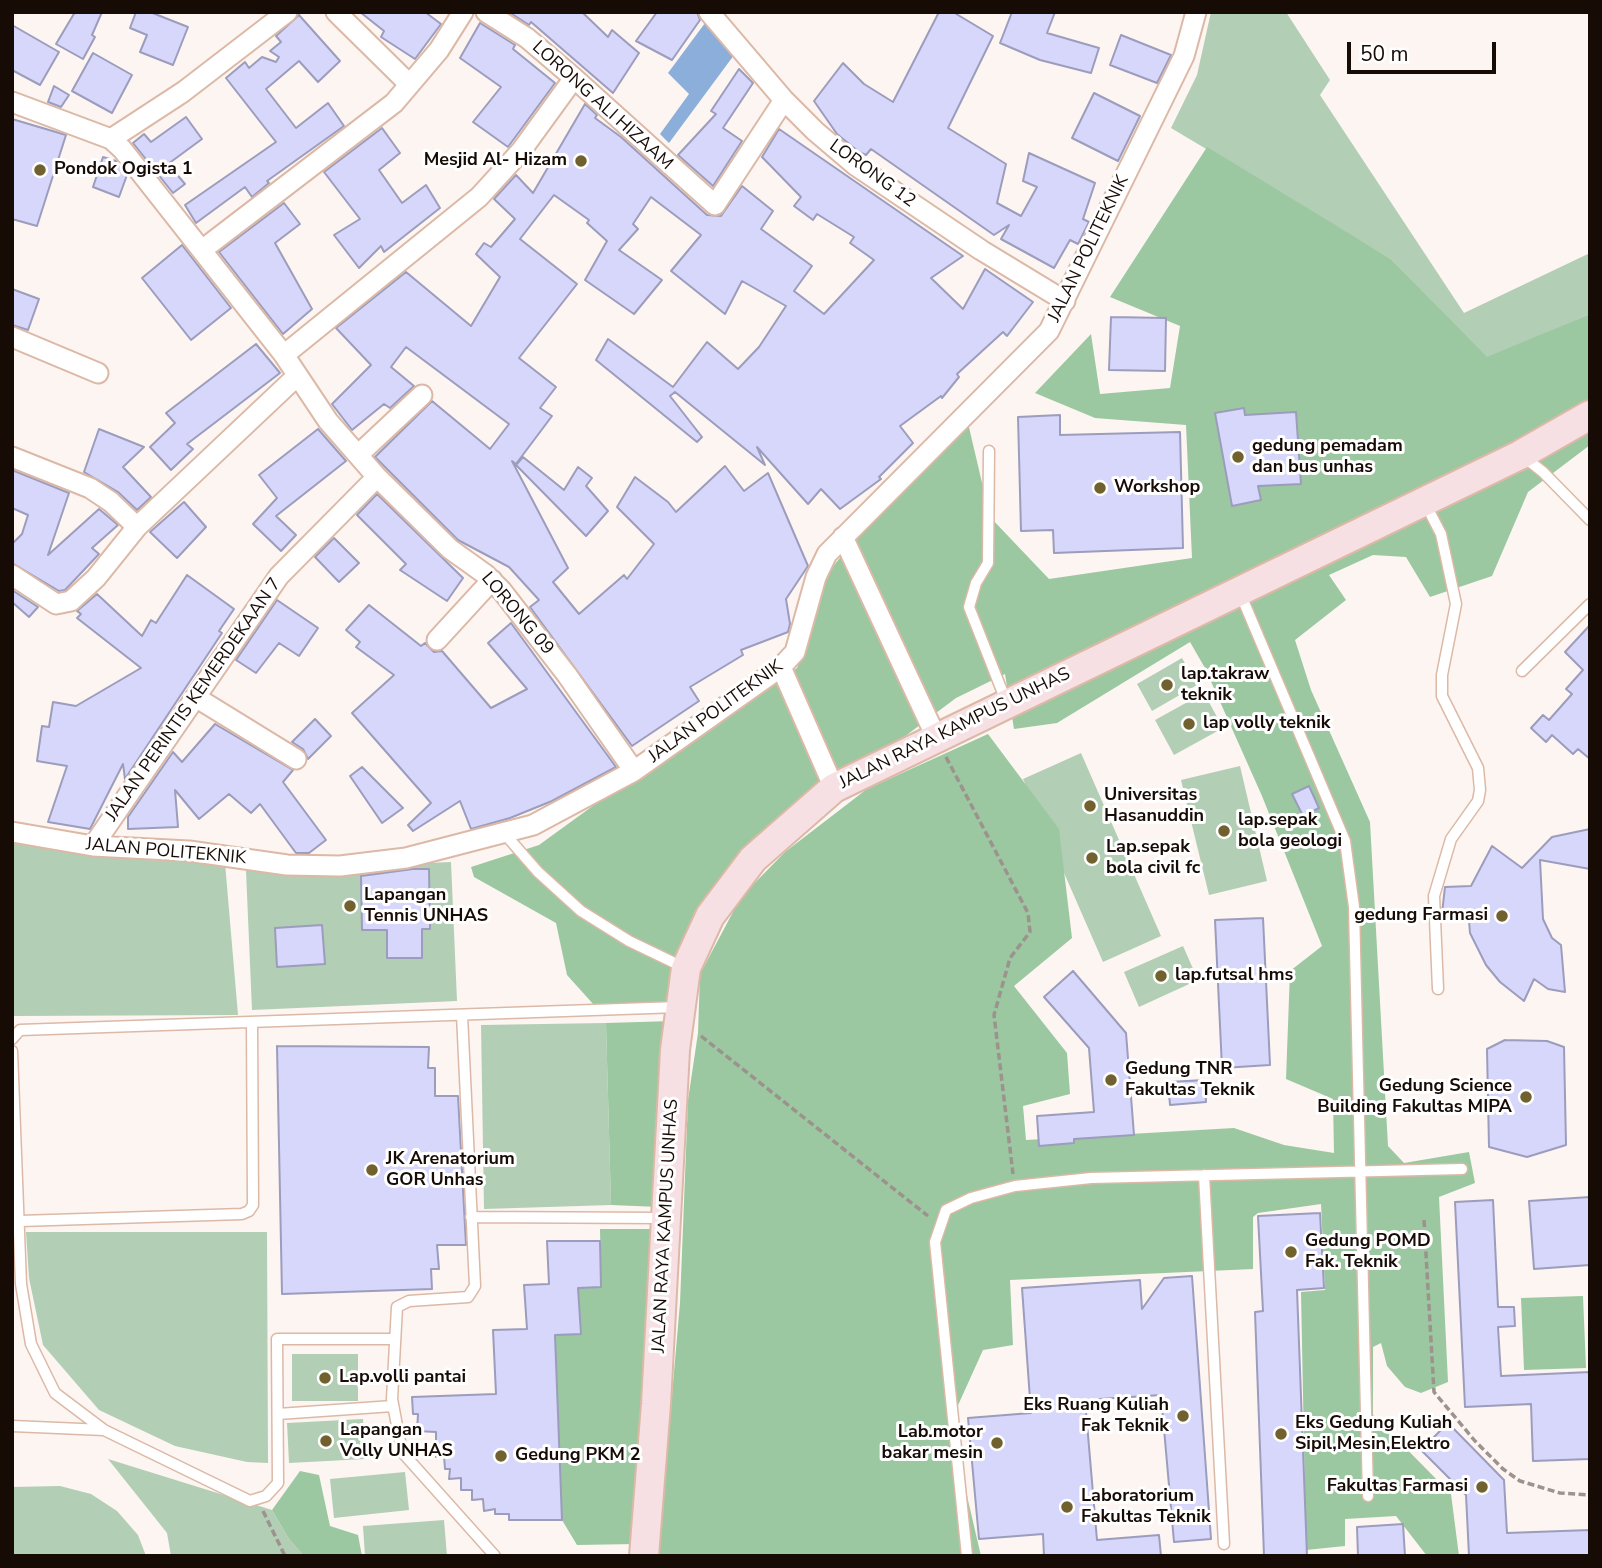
<!DOCTYPE html>
<html>
<head>
<meta charset="utf-8">
<style>
  body { margin:0 }
  #map { position:relative; width:1602px; height:1568px; overflow:hidden; background:#fdf5f1; font-family:"Nunito Sans",sans-serif }
  canvas { display:block }
  .frame { position:absolute; inset:0; border:14px solid #170b06; pointer-events:none }
  .scale { position:absolute; left:1347px; top:42px; width:149px; height:32px; box-sizing:border-box; border:4px solid #170b06; border-top:0; padding-left:9px; font-size:21px; line-height:24px; white-space:nowrap; color:#170b06; -webkit-text-stroke:5px #fff; paint-order:stroke }
</style>
</head>
<body>
<div id="map">
<canvas width="1602" height="1568"></canvas>
<div class="frame"></div>
<div class="scale">50 m</div>
</div>
<script>
const context = document.querySelector('canvas').getContext('2d');
context.lineJoin = 'round';
function fill(path, color) { context.fillStyle = color; context.fill(path, 'evenodd'); }
const shape = rows => new Path2D(rows.map(r => 'M' + r).join(''));
function stroke(path, color, width, dash) { context.strokeStyle = color; context.lineWidth = width; context.lineCap = dash ? 'butt' : 'round'; context.setLineDash(dash || []); context.stroke(path); }
function label(font, color, halo, rows, align = 'center') {
  context.font = font + ' "Nunito Sans",sans-serif'; context.lineWidth = 6; context.setLineDash([]); context.textBaseline = 'middle'; context.strokeStyle = halo; context.fillStyle = color; for (const [text, x, y, turn = 0] of rows) {
    context.save(); context.translate(x, y); context.rotate((+turn || 0) * Math.PI / 180); context.textAlign = isNaN(turn) ? turn : align; if (halo) context.strokeText(text, 0, 0); context.fillText(text, 0, 0); context.restore();
  }
}
fill(shape([
  [1211,12,1286,12,1330,80,1320,95,1464,313,1590,253,1590,314,1487,358,1391,259,1171,128,1197,75],
  [1182,658,1197,685,1152,711,1137,684],
  [1204,693,1223,728,1174,755,1155,720],
  [1081,753,1161,936,1103,962,1023,779],
  [1240,766,1267,881,1209,895,1181,780],
  [12,837,147,860,225,863,238,1015,12,1016],
  [451,862,457,1001,252,1010,246,871],
  [1183,946,1198,980,1139,1007,1124,972],
  [606,1023,611,1205,484,1209,481,1025],
  [26,1232,267,1232,268,1463,247,1462,175,1446,99,1410,43,1345,29,1278],
  [292,1354,358,1354,358,1401,292,1401],
  [363,1419,365,1459,289,1463,287,1423],
  [108,1459,272,1510,289,1539,304,1556,171,1556,167,1533],
  [405,1472,409,1510,334,1518,330,1479],
  [60,1486,91,1494,117,1511,138,1535,146,1556,12,1556,12,1487],
  [444,1520,447,1556,365,1556,363,1526]
]), '#b2ceb4');
fill(shape([
  [1207,147,1391,259,1487,357,1590,314,1590,445,1528,492,1492,576,1430,597,1406,557,1373,555,1329,575,1346,600,1295,640,1311,690,1370,822,1388,1146,1404,1163,1469,1152,1475,1183,1439,1197,1448,1382,1421,1393,1405,1387,1387,1366,1381,1343,1373,1347,1373,1415,1451,1494,1459,1556,1427,1556,1396,1516,1345,1519,1345,1546,1306,1550,1301,1292,1325,1290,1321,1204,1258,1213,1253,1217,1253,1269,1010,1280,1013,1345,983,1350,950,1423,981,1556,658,1556,680,1303,688,1100,698,1033,700,974,741,897,785,852,867,789,988,734,1059,829,1072,938,1014,986,1067,1053,1070,1094,1023,1106,1026,1140,1234,1128,1284,1145,1334,1153,1333,1099,1286,1079,1290,971,1322,946,1262,796,1205,668,1190,642,1057,723,1014,729,1005,674,956,698,904,737,826,786,772,838,677,1001,594,1005,567,975,556,923,474,877,471,867,539,845,634,776,797,668,829,572,872,516,968,423,990,517,1049,579,1192,558,1186,425,1095,418,1035,393,1091,334,1100,394,1170,388,1180,326,1110,297],
  [673,1021,659,1207,611,1205,606,1023],
  [600,1229,654,1229,636,1544,577,1545,562,1520,555,1335,581,1334,578,1288,601,1287],
  [1583,1296,1586,1368,1524,1370,1521,1298],
  [300,1471,319,1475,330,1526,358,1535,362,1556,304,1556,289,1539,272,1510]
]), '#9bc8a0');
fill(shape([
  [708,19,737,51,669,143,660,134,689,94,668,73]
]), '#8bafda');
const building = shape([
  [75,12,102,12,92,35,95,37,83,59,56,44,75,12],
  [136,12,150,12,188,27,173,65,140,52,147,35,130,28,136,12],
  [360,12,425,12,441,24,415,59,381,37,384,31,360,12],
  [509,12,582,12,608,37,612,30,639,53,613,93,531,22,529,25,509,12],
  [657,12,697,12,700,20,672,60,636,41,657,12],
  [939,12,953,12,993,36,948,128,1006,164,997,203,1021,216,1037,187,1023,181,1029,153,1095,183,1083,219,1089,222,1078,244,1070,240,1054,268,1001,239,1009,225,994,235,871,149,866,155,859,152,837,134,814,101,843,63,864,84,893,102,939,12],
  [1012,12,1055,12,1047,33,1099,48,1091,73,1040,60,1000,43,1012,12],
  [299,15,340,61,318,82,299,61,266,89,296,128,328,103,344,126,267,181,269,183,252,197,245,187,196,223,185,205,276,142,226,78,245,62,249,68,262,57,276,62,279,57,270,51,281,42,276,36,299,15],
  [480,23,515,45,513,49,555,83,508,147,473,122,501,87,460,58,480,23],
  [12,25,59,52,40,85,12,70,12,25],
  [1121,35,1171,55,1157,83,1110,65,1121,35],
  [93,53,132,75,112,113,72,91,93,53],
  [739,69,753,83,723,128,742,141,713,186,678,155,716,114,711,111,739,69],
  [54,86,69,95,61,107,48,102,54,86],
  [1094,93,1140,116,1118,161,1072,138,1094,93],
  [585,104,597,115,595,118,621,137,707,215,721,216,742,186,773,211,761,229,812,266,794,291,824,314,874,260,850,243,854,237,817,214,813,220,794,206,801,197,762,157,779,129,963,256,931,278,963,309,985,269,1033,302,1007,336,1003,332,957,374,959,377,942,398,941,396,900,426,913,443,879,477,881,479,840,509,821,489,808,504,757,447,765,465,675,392,670,396,702,437,697,442,596,360,608,339,673,387,707,342,738,369,759,347,786,306,742,281,725,314,671,271,701,235,651,197,633,224,638,229,619,250,662,280,634,314,585,280,607,241,587,223,589,220,554,195,520,239,577,284,519,358,556,387,540,408,552,416,516,464,512,461,568,568,553,582,579,614,624,575,627,579,654,544,617,507,635,477,668,502,676,512,725,466,744,491,768,473,808,566,786,599,790,624,788,632,741,650,743,655,690,687,699,701,632,746,530,607,539,600,509,567,458,540,375,457,432,401,490,449,509,424,406,347,391,367,414,386,390,408,384,404,352,430,332,404,371,365,336,328,406,272,471,326,500,277,476,254,484,243,491,247,515,219,494,199,516,175,533,193,585,104],
  [186,117,202,139,168,164,185,184,173,193,133,143,144,134,151,142,186,117],
  [12,119,66,135,37,226,12,219,12,119],
  [382,128,400,153,379,170,402,203,426,185,440,208,384,252,381,246,359,268,334,235,360,219,324,172,382,128],
  [103,157,116,161,127,175,119,197,93,187,103,157],
  [284,203,300,224,275,243,312,309,283,334,219,252,284,203],
  [182,245,231,308,191,340,142,278,182,245],
  [12,289,39,299,28,330,12,325,12,289],
  [1111,317,1166,318,1165,371,1109,370,1111,317],
  [256,344,280,373,187,444,193,449,171,470,150,447,175,423,166,413,256,344],
  [1244,408,1245,415,1296,412,1301,484,1258,486,1261,500,1232,506,1215,413,1244,408],
  [1060,415,1060,435,1180,432,1183,548,1054,553,1053,530,1021,531,1018,417,1060,415],
  [99,429,144,447,123,467,151,497,137,510,118,492,84,472,99,429],
  [318,429,346,461,276,516,296,535,281,551,253,524,277,498,259,475,318,429],
  [523,457,564,490,578,467,592,478,586,486,608,511,586,536,516,465,523,457],
  [12,470,69,493,48,555,99,509,118,525,92,548,99,554,65,590,59,591,12,563,12,544,22,534,28,515,12,508,12,470],
  [377,494,463,578,447,601,400,570,406,564,357,515,377,494],
  [184,502,206,527,177,558,150,532,184,502],
  [334,538,359,563,339,582,315,557,334,538],
  [187,575,234,609,219,631,222,633,125,779,123,764,90,829,48,822,67,766,37,761,42,726,49,727,53,702,76,706,141,668,77,618,81,614,77,611,97,594,142,636,151,620,156,623,187,575],
  [12,590,38,607,29,617,12,602,12,590],
  [277,600,318,628,299,656,279,643,256,673,236,660,277,600],
  [369,605,421,646,425,643,434,652,442,651,491,708,527,689,488,643,511,623,616,767,552,801,510,818,471,829,460,801,413,831,408,825,431,803,352,713,394,675,356,647,360,642,346,630,369,605],
  [1590,625,1590,759,1578,749,1573,754,1552,735,1546,742,1531,728,1543,715,1549,720,1572,694,1566,689,1583,670,1565,652,1590,625],
  [315,719,331,736,308,759,303,749,292,742,315,719],
  [215,724,293,770,283,782,326,840,309,853,296,853,260,804,251,813,229,794,199,819,175,790,178,827,128,829,128,817,173,752,182,762,215,724],
  [362,767,403,808,382,823,350,776,362,767],
  [1309,786,1319,808,1303,816,1292,794,1309,786],
  [1590,829,1590,869,1540,860,1543,919,1552,938,1561,945,1565,992,1548,989,1534,979,1524,1001,1500,982,1486,965,1470,933,1469,921,1461,921,1461,913,1442,913,1445,887,1471,886,1492,846,1522,868,1552,837,1590,829],
  [413,869,429,869,430,929,422,929,422,958,387,958,387,930,362,930,361,876,413,869],
  [1263,918,1270,1065,1222,1068,1215,920,1263,918],
  [322,925,325,964,277,967,275,928,322,925],
  [1073,971,1126,1033,1134,1135,1074,1139,1074,1143,1039,1146,1037,1116,1094,1112,1089,1048,1044,997,1073,971],
  [1505,1040,1547,1041,1564,1047,1566,1145,1527,1157,1489,1147,1487,1049,1505,1040],
  [277,1046,429,1047,428,1068,435,1068,435,1096,458,1096,466,1245,437,1245,439,1269,431,1269,432,1289,282,1294,277,1046],
  [1205,1080,1206,1102,1170,1105,1168,1082,1205,1080],
  [1590,1197,1590,1265,1534,1269,1529,1201,1590,1197],
  [1493,1200,1498,1307,1514,1307,1515,1326,1498,1327,1501,1376,1590,1372,1590,1459,1533,1461,1531,1404,1465,1407,1455,1202,1493,1200],
  [1320,1213,1324,1288,1297,1290,1307,1556,1264,1556,1255,1312,1263,1311,1258,1216,1320,1213],
  [547,1241,600,1241,601,1287,578,1288,581,1334,555,1335,562,1520,509,1520,509,1514,495,1514,495,1509,484,1511,483,1499,472,1500,472,1490,461,1490,461,1478,449,1479,450,1469,445,1469,444,1456,436,1457,436,1432,417,1431,418,1414,413,1414,412,1397,496,1394,493,1330,527,1329,524,1285,549,1284,547,1241],
  [1192,1276,1211,1539,1174,1542,1161,1395,1085,1400,1097,1540,1159,1535,1161,1556,1044,1556,1043,1534,979,1539,968,1418,1031,1413,1022,1288,1140,1280,1142,1309,1164,1278,1192,1276],
  [1448,1423,1504,1480,1507,1533,1590,1530,1590,1556,1469,1556,1466,1495,1421,1450,1448,1423],
  [1403,1524,1405,1556,1358,1556,1357,1527,1403,1524]
]);
fill(building, '#d6d7fa');
stroke(building, '#9c9cbd', 2);
const lane = shape([
  [989,451,988,563,976,583,969,607,1006,701],
  [1524,457,1543,472,1590,520],
  [1426,505,1441,534,1456,604,1442,675,1442,696,1478,768,1480,790,1478,801,1451,839,1434,896,1438,989],
  [1240,593,1345,841,1354,907,1368,1496],
  [1522,671,1590,604],
  [504,833,538,872,581,911,629,941,683,967],
  [462,1015,475,1286,468,1297,409,1301,397,1307,392,1399,402,1452,495,1556],
  [12,1039,20,1030,679,1007],
  [12,1051,21,1284,31,1344,55,1393,104,1430,250,1501,266,1496,278,1483,277,1339,395,1339],
  [1204,1175,1224,1544],
  [471,1217,663,1218],
  [20,1221,242,1214,249,1211,253,1205,252,1022],
  [278,1414,393,1406],
  [12,1426,104,1430],
  [967,1556,935,1242,946,1210,971,1198,1015,1186,1091,1178,1462,1169]
]);
const street = shape([
  [336,12,409,84],
  [486,12,527,38,574,78,715,205,784,100],
  [709,12,784,100,815,131,855,165,981,250,1065,301],
  [12,102,111,139,122,149,284,355,328,421,377,477,450,549,485,574,502,591,567,675,634,771],
  [111,139,183,92,287,12],
  [202,250,394,103,439,50,463,12],
  [12,337,98,373],
  [284,355,479,197,521,151,574,78],
  [358,455,422,395],
  [12,457,90,488,111,502,137,527],
  [843,537,936,737],
  [12,575,56,604,71,601,96,578,137,527,297,376],
  [437,640,492,580],
  [781,667,834,788],
  [197,698,296,759],
  [12,832,93,846,189,851,287,865,340,866,406,858,533,825,634,771,781,667,795,652,816,577,827,554,1049,331,1184,56,1196,12],
  [93,846,279,576,377,477]
]);
const secondary = shape([
  [644,1556,656,1404,675,1050,686,968,710,916,753,859,834,788,1520,455,1590,415]
]);
stroke(lane, '#dcb9a6', 13);
stroke(street, '#dcb9a6', 23);
stroke(secondary, '#dcb9a6', 32);
stroke(shape([
  [946,757,1028,913,1030,932,1010,958,994,1015,1013,1174],
  [701,1036,928,1216],
  [1424,1220,1434,1392,1475,1441,1503,1469,1520,1481,1560,1493,1590,1495],
  [263,1511,285,1556]
]), '#9c928e', 3.5, [7, 3.5]);
stroke(lane, '#fff', 10);
stroke(street, '#fff', 19);
stroke(secondary, '#f7e0e3', 28);
for (const [x, y, r, color] of [
  [581,161,7,"#71612e"],
  [40,170,7,"#71612e"],
  [1238,457,7,"#71612e"],
  [1100,488,7,"#71612e"],
  [1167,685,7,"#71612e"],
  [1189,724,7,"#71612e"],
  [1090,806,7,"#71612e"],
  [1224,831,7,"#71612e"],
  [1092,858,7,"#71612e"],
  [350,906,7,"#71612e"],
  [1502,916,7,"#71612e"],
  [1161,976,7,"#71612e"],
  [1111,1080,7,"#71612e"],
  [1526,1097,7,"#71612e"],
  [372,1170,7,"#71612e"],
  [1291,1252,7,"#71612e"],
  [325,1378,7,"#71612e"],
  [1183,1416,7,"#71612e"],
  [1281,1434,7,"#71612e"],
  [326,1441,7,"#71612e"],
  [997,1443,7,"#71612e"],
  [501,1456,7,"#71612e"],
  [1482,1487,7,"#71612e"],
  [1067,1507,7,"#71612e"]
]) { const dot = new Path2D(); dot.arc(x, y, r, 0, 2 * Math.PI); context.fillStyle = color; context.fill(dot); stroke(dot, '#fff', 2.5); }
label('18px', '#170b06', '#fff', [
  ["LORONG ALI HIZAAM",602,106,42],
  ["LORONG 12",872,174,36],
  ["JALAN POLITEKNIK",1089,249,-64],
  ["LORONG 09",517,614,50],
  ["JALAN PERINTIS KEMERDEKAAN 7",194,700,-55],
  ["JALAN POLITEKNIK",716,712,-36],
  ["JALAN RAYA KAMPUS UNHAS",955,729,-26],
  ["JALAN POLITEKNIK",166,852,5],
  ["JALAN RAYA KAMPUS UNHAS",666,1226,-87]
]);
label('bold 18px', '#170b06', '#fff', [
  ["Mesjid Al- Hizam",567,161,"right"],
  ["Pondok Ogista 1",54,170],
  ["gedung pemadam",1252,447],
  ["dan bus unhas",1252,468],
  ["Workshop",1114,488],
  ["lap.takraw",1181,675],
  ["teknik",1181,696],
  ["lap volly teknik",1203,724],
  ["Universitas",1104,796],
  ["Hasanuddin",1104,817],
  ["lap.sepak",1238,821],
  ["bola geologi",1238,842],
  ["Lap.sepak",1106,848],
  ["bola civil fc",1106,869],
  ["Lapangan",364,896],
  ["Tennis UNHAS",364,917],
  ["gedung Farmasi",1488,916,"right"],
  ["lap.futsal hms",1175,976],
  ["Gedung TNR",1125,1070],
  ["Fakultas Teknik",1125,1091],
  ["Gedung Science",1512,1087,"right"],
  ["Building Fakultas MIPA",1512,1108,"right"],
  ["JK Arenatorium",386,1160],
  ["GOR Unhas",386,1181],
  ["Gedung POMD",1305,1242],
  ["Fak. Teknik",1305,1263],
  ["Lap.volli pantai",339,1378],
  ["Eks Ruang Kuliah",1169,1406,"right"],
  ["Fak Teknik",1169,1427,"right"],
  ["Eks Gedung Kuliah",1295,1424],
  ["Sipil,Mesin,Elektro",1295,1445],
  ["Lapangan",340,1431],
  ["Volly UNHAS",340,1452],
  ["Lab.motor",983,1433,"right"],
  ["bakar mesin",983,1454,"right"],
  ["Gedung PKM 2",515,1456],
  ["Fakultas Farmasi",1468,1487,"right"],
  ["Laboratorium",1081,1497],
  ["Fakultas Teknik",1081,1518]
], 'left');
</script>
</body>
</html>
